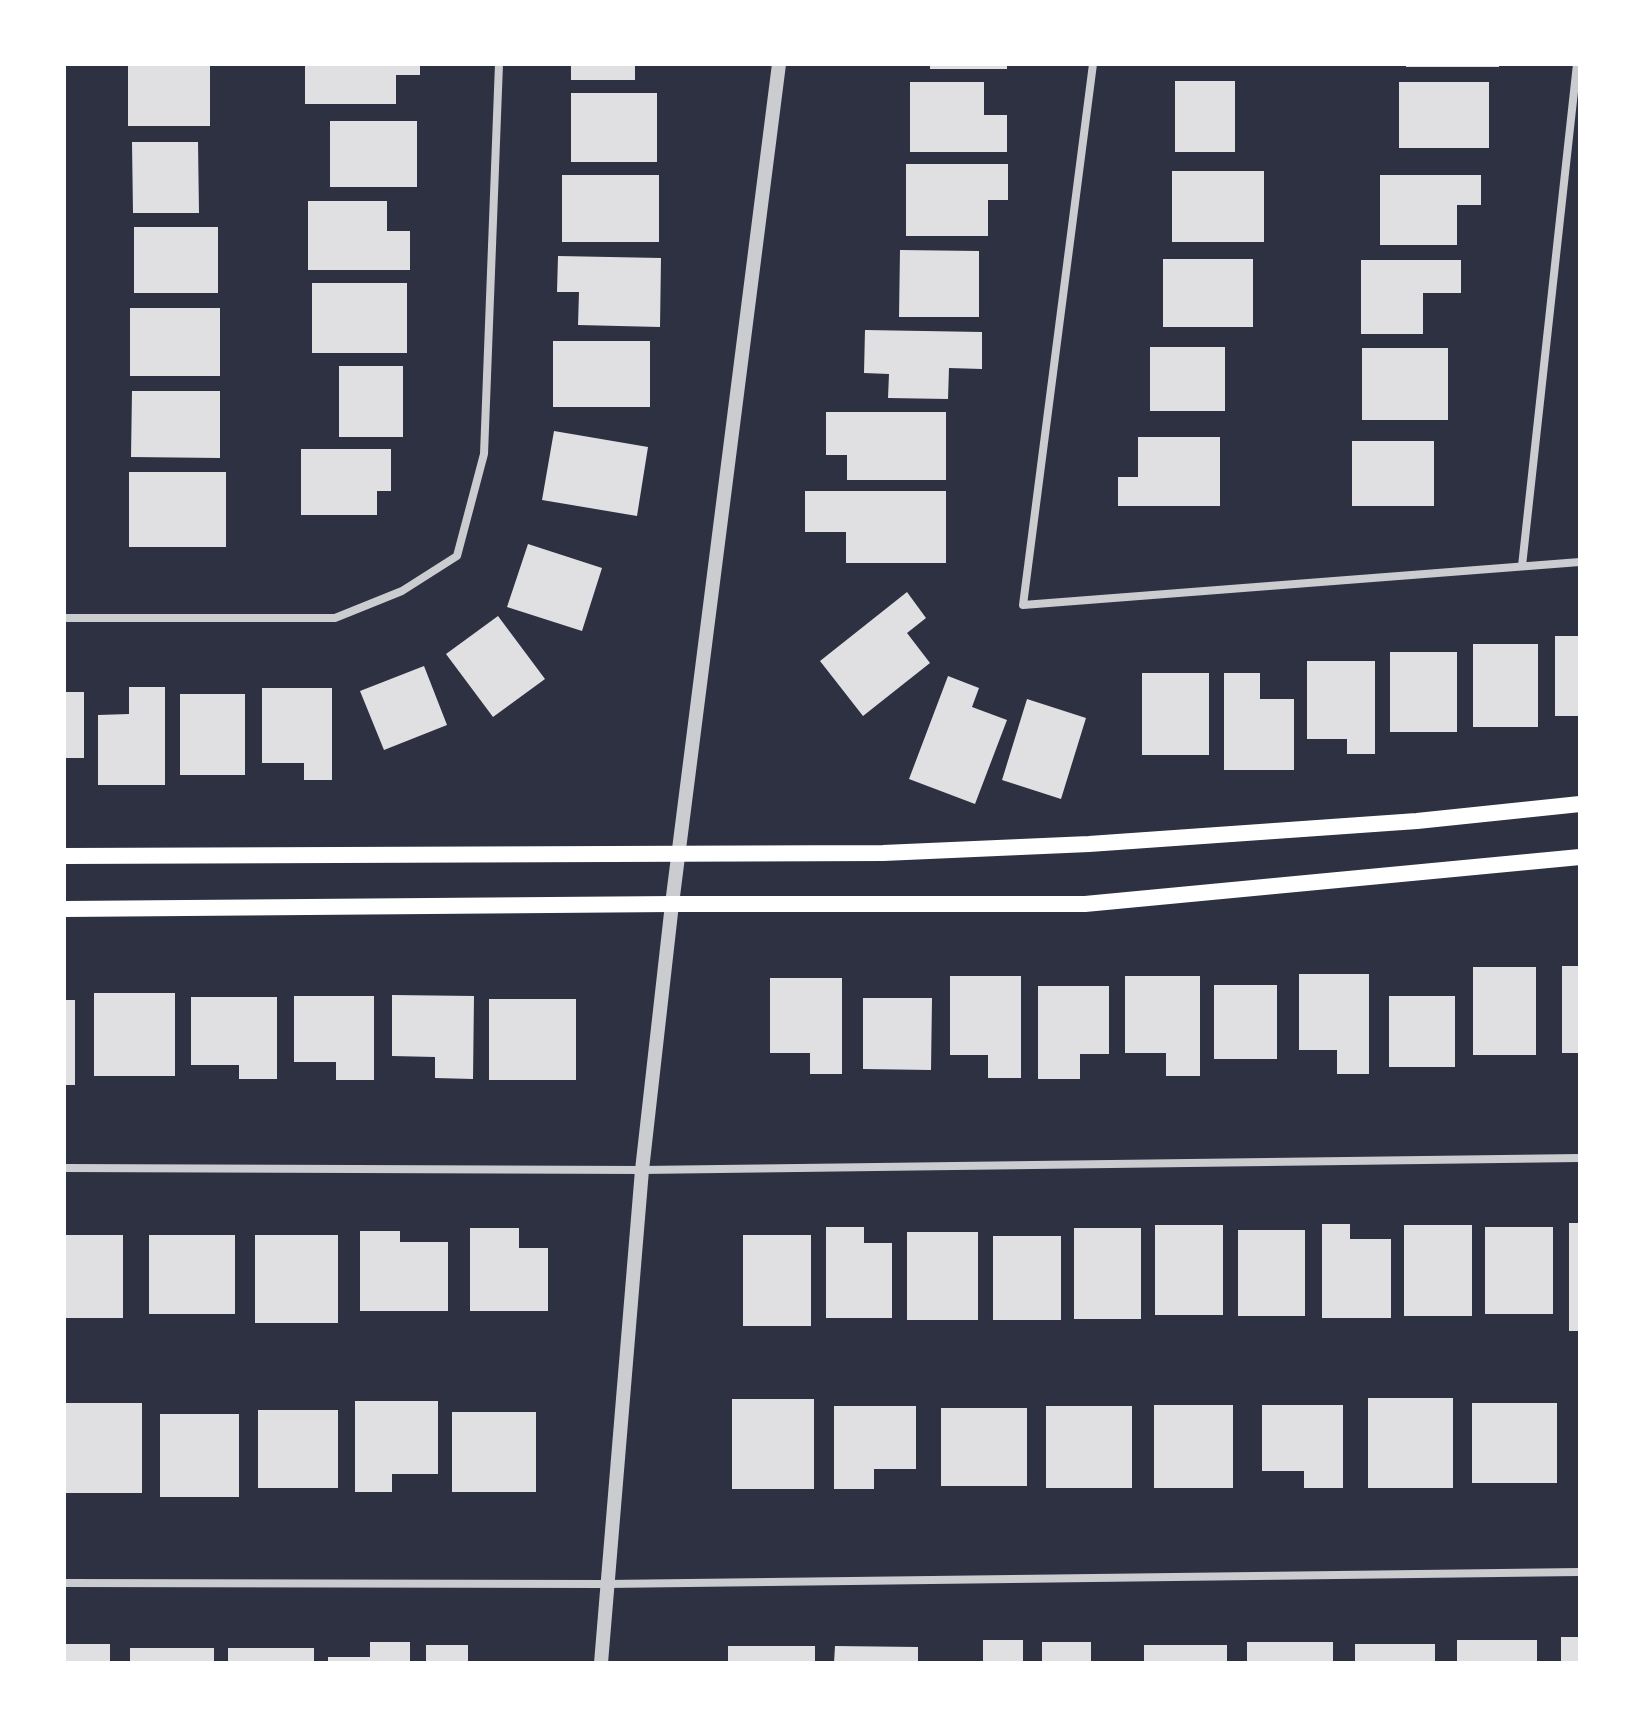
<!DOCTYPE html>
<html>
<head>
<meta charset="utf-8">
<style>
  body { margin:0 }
  #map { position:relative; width:1644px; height:1727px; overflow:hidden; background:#2d3142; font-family:"Fira Sans",sans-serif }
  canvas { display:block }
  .frame { position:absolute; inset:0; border:66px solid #fff; pointer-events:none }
</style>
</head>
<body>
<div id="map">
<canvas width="1644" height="1727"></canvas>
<div class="frame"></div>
</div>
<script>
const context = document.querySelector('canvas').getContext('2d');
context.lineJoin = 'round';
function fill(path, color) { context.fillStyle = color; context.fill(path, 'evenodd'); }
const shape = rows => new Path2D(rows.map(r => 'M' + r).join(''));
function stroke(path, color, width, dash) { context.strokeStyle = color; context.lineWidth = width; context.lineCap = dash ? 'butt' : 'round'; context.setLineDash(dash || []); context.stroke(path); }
fill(shape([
  [128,64,210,64,210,126,128,126],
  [305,64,420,64,420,75,396,75,396,104,305,104],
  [571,64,635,64,635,80,571,80],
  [930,64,1007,64,1007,69,930,69],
  [1406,64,1499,64,1499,67,1406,67],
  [1175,81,1235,81,1235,152,1175,152],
  [910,82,984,82,984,115,1007,115,1007,152,910,152],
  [1399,82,1489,82,1489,148,1399,148],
  [571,93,657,93,657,162,571,162],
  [330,121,417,121,417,187,330,187],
  [132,142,198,142,199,213,133,213],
  [906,164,1008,164,1008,200,988,200,988,236,906,236],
  [1172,171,1264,171,1264,242,1172,242],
  [562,175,659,175,659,242,562,242],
  [1380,175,1481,175,1481,205,1457,205,1457,245,1380,245],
  [308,201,387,201,387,231,410,231,410,270,308,270],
  [134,227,218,227,218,293,134,293],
  [900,250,979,251,979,317,899,317],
  [558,256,661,258,660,327,578,325,579,292,557,292],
  [1163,259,1253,259,1253,327,1163,327],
  [1361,260,1461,260,1461,293,1423,293,1423,334,1361,334],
  [312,283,407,283,407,353,312,353],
  [130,308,220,308,220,376,130,376],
  [865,330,982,332,982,369,949,368,948,399,888,398,889,374,864,373],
  [553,341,650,341,650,407,553,407],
  [1150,347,1225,347,1225,411,1150,411],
  [1362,348,1448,348,1448,420,1362,420],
  [339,366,403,366,403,437,339,437],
  [132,391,220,391,220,458,131,457],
  [826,412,946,412,946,480,847,480,847,455,826,455],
  [554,431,648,447,637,516,542,500],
  [1138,437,1220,437,1220,506,1118,506,1118,477,1138,477],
  [1352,441,1434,441,1434,506,1352,506],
  [301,449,391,449,391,491,377,491,377,515,301,515],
  [129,472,226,472,226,547,129,547],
  [805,491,946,491,946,563,846,563,846,532,805,532],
  [528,544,602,568,582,631,507,607],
  [907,592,926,618,907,633,930,663,863,716,820,661],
  [498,616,545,679,493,717,446,654],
  [1555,636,1580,636,1580,716,1555,716],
  [1473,644,1538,644,1538,727,1473,727],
  [1390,652,1457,652,1457,732,1390,732],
  [1307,661,1375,661,1375,754,1347,754,1347,739,1307,739],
  [424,666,447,725,384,750,360,691],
  [1142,673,1209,673,1209,755,1142,755],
  [1224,673,1260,673,1260,699,1294,699,1294,770,1224,770],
  [948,676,979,688,972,707,1007,720,975,804,909,779],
  [129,687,165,687,165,785,98,785,98,715,129,714],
  [262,688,332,688,332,780,304,780,304,763,262,763],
  [64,692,84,692,84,758,64,758],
  [180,694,245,694,245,775,180,775],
  [1027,699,1086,718,1061,799,1002,780],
  [1562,966,1580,966,1580,1053,1562,1053],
  [1473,967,1536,967,1536,1055,1473,1055],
  [1299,974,1369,974,1369,1074,1337,1074,1337,1050,1299,1050],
  [950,976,1021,976,1021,1078,988,1078,988,1055,950,1055],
  [1125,976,1200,976,1200,1076,1166,1076,1166,1053,1125,1053],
  [770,978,842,978,842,1074,810,1074,810,1053,770,1053],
  [1214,985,1277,985,1277,1059,1214,1059],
  [1038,986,1109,986,1109,1054,1080,1054,1080,1079,1038,1079],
  [94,993,175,993,175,1076,94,1076],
  [392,995,474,996,473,1079,435,1078,435,1057,392,1056],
  [294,996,374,996,374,1080,336,1080,336,1062,294,1062],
  [1389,996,1455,996,1455,1067,1389,1067],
  [191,997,277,997,277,1079,239,1079,239,1065,191,1065],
  [863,998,932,998,931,1070,863,1069],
  [489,999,576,999,576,1080,489,1080],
  [64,1000,75,1000,75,1085,64,1085],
  [1569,1223,1580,1223,1580,1331,1569,1331],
  [1322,1224,1350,1224,1350,1239,1391,1239,1391,1318,1322,1318],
  [1155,1225,1223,1225,1223,1315,1155,1315],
  [1404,1225,1472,1225,1472,1316,1404,1316],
  [826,1227,864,1227,864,1243,892,1243,892,1318,826,1318],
  [1485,1227,1553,1227,1553,1314,1485,1314],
  [470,1228,519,1228,519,1248,548,1248,548,1311,470,1311],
  [1074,1228,1141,1228,1141,1319,1074,1319],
  [1238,1230,1305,1230,1305,1316,1238,1316],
  [360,1231,400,1231,400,1242,448,1242,448,1311,360,1311],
  [907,1232,978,1232,978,1320,907,1320],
  [64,1235,123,1235,123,1318,64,1318],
  [149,1235,235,1235,235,1314,149,1314],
  [255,1235,338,1235,338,1323,255,1323],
  [743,1235,811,1235,811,1326,743,1326],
  [993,1236,1061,1236,1061,1320,993,1320],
  [1368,1398,1453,1398,1453,1488,1368,1488],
  [732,1399,814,1399,814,1489,732,1489],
  [355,1401,438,1401,438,1474,392,1474,392,1492,355,1492],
  [64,1403,142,1403,142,1493,64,1493],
  [1472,1403,1557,1403,1557,1483,1472,1483],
  [1154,1405,1233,1405,1233,1488,1154,1488],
  [1262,1405,1343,1405,1343,1488,1304,1488,1304,1471,1262,1471],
  [834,1406,916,1406,916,1469,874,1469,874,1489,834,1489],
  [1046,1406,1132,1406,1132,1488,1046,1488],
  [941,1408,1027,1408,1027,1486,941,1486],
  [258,1410,338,1410,338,1488,258,1488],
  [452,1412,536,1412,536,1492,452,1492],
  [160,1414,239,1414,239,1497,160,1497],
  [1561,1637,1580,1637,1580,1663,1561,1663],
  [983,1640,1023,1640,1023,1663,983,1663],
  [1457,1640,1537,1640,1537,1663,1457,1663],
  [370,1642,410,1642,410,1663,328,1663,328,1657,370,1657],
  [1042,1642,1091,1642,1091,1663,1042,1663],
  [1247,1642,1333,1642,1333,1663,1247,1663],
  [64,1644,110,1644,110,1663,64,1663],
  [1355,1644,1435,1644,1435,1663,1355,1663],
  [426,1645,468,1645,468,1663,426,1663],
  [1144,1645,1227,1645,1227,1663,1144,1663],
  [728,1646,815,1646,815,1663,728,1663],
  [835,1646,918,1647,918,1663,834,1663],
  [130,1648,214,1648,214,1663,130,1663],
  [228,1648,314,1648,314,1663,228,1663]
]), '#e0e0e3');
stroke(shape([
  [1093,64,1023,605,1580,562],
  [1522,566,1577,64],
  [64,618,335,618,402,591,457,556,484,454,499,64],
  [64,1168,642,1170,1580,1158],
  [64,1583,607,1584,1580,1572]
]), '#caccd0', 8);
stroke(shape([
  [601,1663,642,1170,672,904,779,64]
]), '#caccd0', 14);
stroke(shape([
  [64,856,883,853,1089,844,1417,821,1580,804],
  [64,909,672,904,1085,904,1580,857]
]), '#fff', 16);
</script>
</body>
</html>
